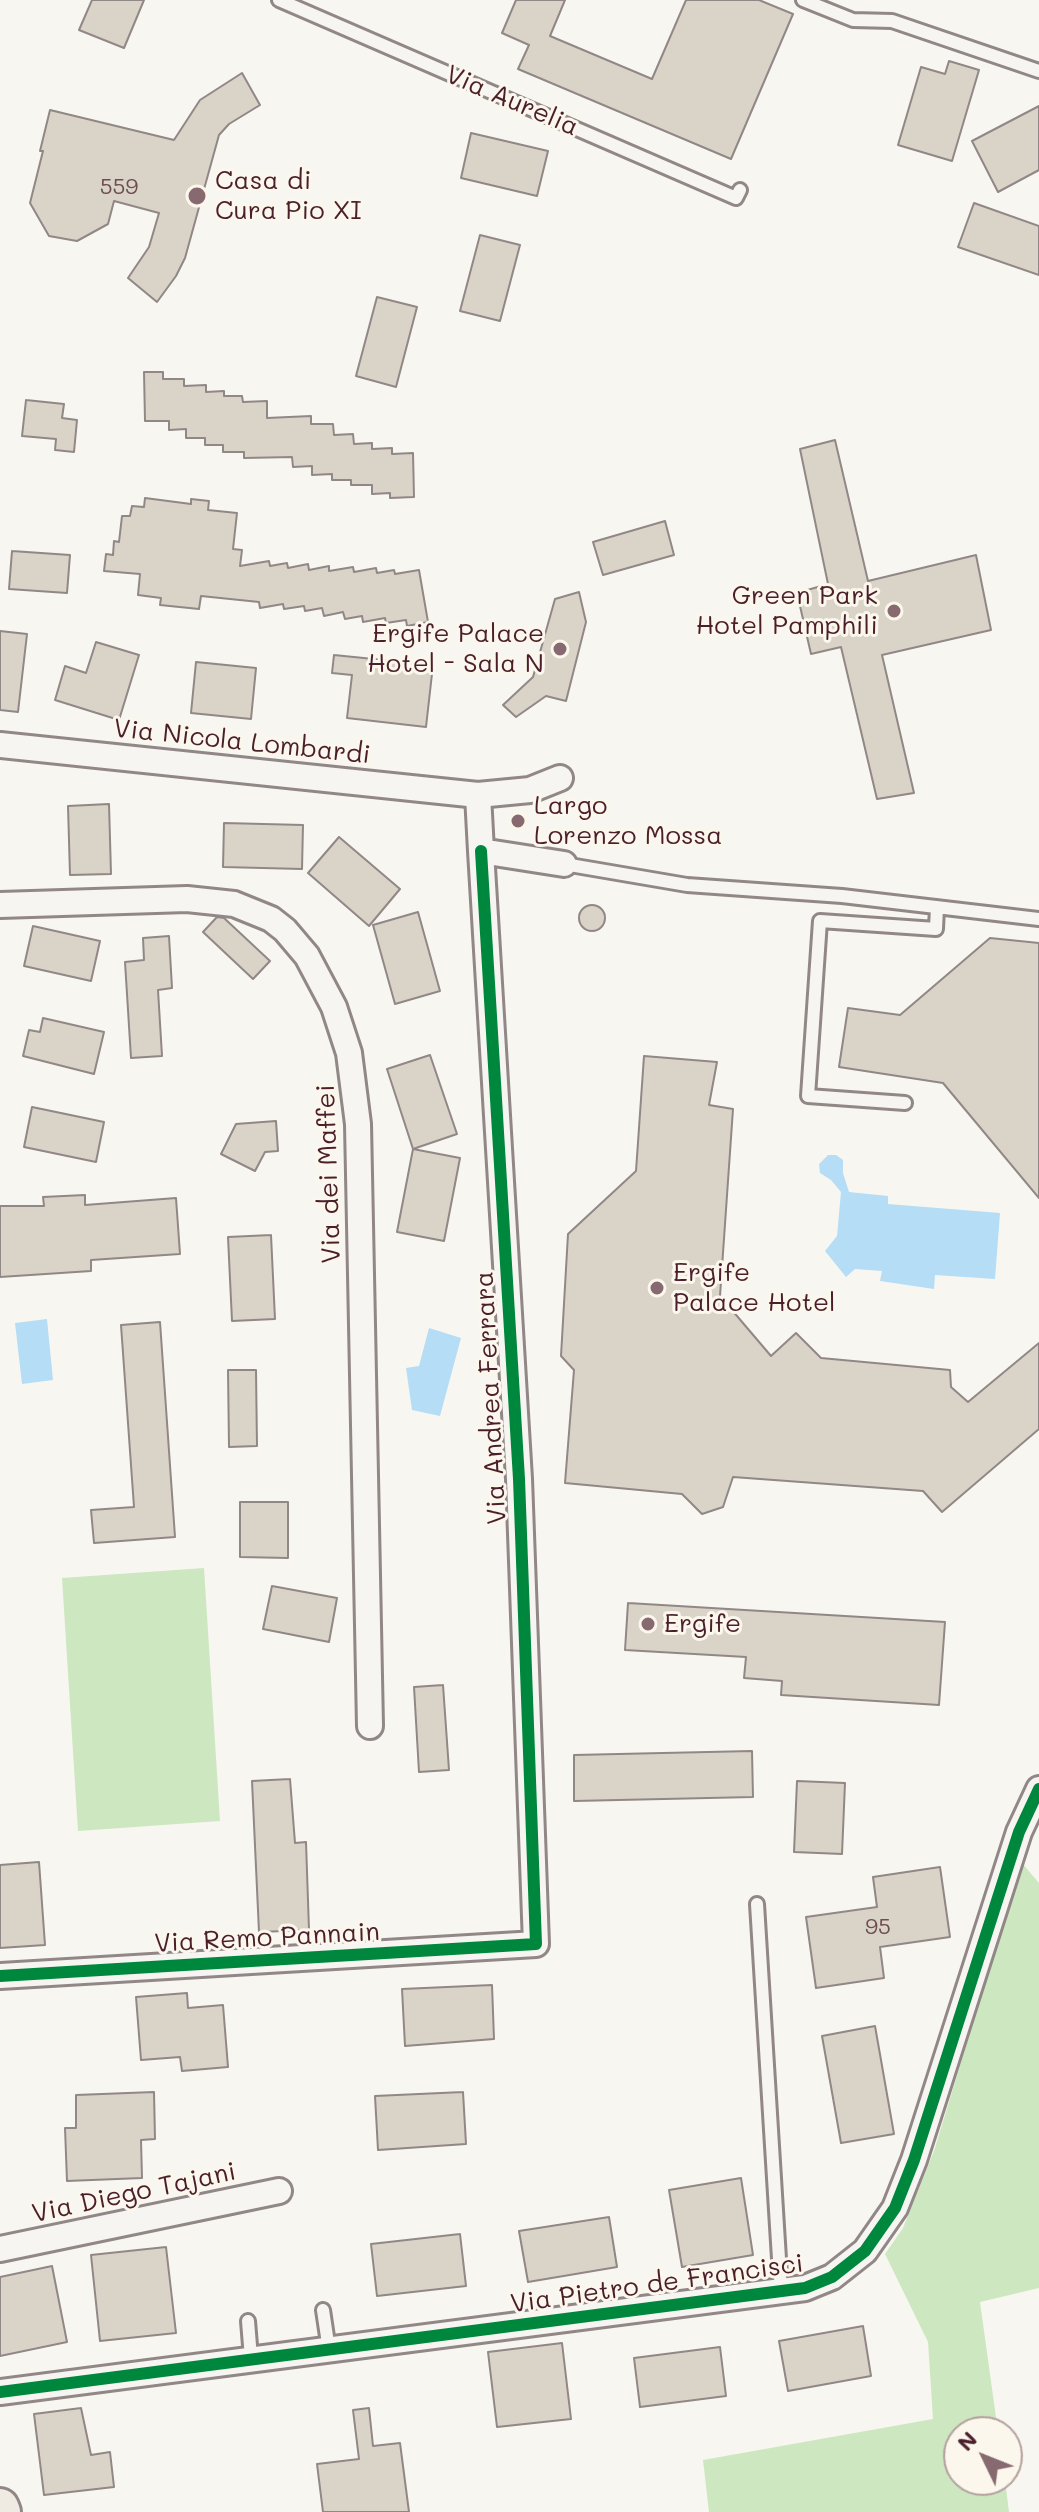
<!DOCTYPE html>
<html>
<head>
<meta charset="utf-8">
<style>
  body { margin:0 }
  #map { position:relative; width:1039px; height:2512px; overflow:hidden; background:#f8f6f0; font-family:Mali,sans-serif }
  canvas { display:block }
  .north { position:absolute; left:943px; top:2416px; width:80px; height:80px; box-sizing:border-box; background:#fbf7ec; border:2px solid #b4a19f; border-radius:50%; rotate:313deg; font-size:22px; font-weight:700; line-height:32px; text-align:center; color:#4a1f2b }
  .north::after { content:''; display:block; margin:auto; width:28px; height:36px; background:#876a70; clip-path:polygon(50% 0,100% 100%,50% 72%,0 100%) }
</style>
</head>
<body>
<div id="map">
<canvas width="1039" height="2512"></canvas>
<div class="north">N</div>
</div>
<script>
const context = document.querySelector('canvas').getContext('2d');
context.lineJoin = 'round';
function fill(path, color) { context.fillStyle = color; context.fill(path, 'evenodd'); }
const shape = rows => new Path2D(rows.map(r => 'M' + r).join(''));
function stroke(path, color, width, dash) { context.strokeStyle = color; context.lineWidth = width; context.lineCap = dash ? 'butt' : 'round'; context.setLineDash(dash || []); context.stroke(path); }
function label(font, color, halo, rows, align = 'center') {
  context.font = font + ' Mali,sans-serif'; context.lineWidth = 6; context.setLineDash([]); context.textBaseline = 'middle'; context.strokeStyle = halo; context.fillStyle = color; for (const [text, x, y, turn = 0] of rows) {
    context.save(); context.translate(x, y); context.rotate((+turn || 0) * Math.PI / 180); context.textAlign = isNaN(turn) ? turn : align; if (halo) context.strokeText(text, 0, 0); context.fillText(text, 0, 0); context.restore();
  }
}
fill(shape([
  [204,1568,220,1821,78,1831,62,1578],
  [1022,1863,1039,1883,1039,2288,980,2302,998,2432,959,2432,959,2480,1005,2480,1009,2512,709,2512,703,2460,933,2419,928,2342,885,2254,903,2228,934,2151]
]), '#cde7c1');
fill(shape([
  [828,1155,836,1155,843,1160,843,1173,849,1192,888,1196,888,1204,1000,1213,995,1279,935,1275,934,1289,880,1281,882,1271,855,1269,846,1277,825,1251,837,1236,841,1192,831,1180,820,1173,819,1164],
  [47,1319,53,1380,22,1384,15,1323],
  [429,1328,461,1338,440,1416,412,1410,406,1368,419,1366]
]), '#b6ddf6');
const building = shape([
  [92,0,144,0,124,48,79,30,92,0],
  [516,0,565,0,550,36,652,79,686,0,759,0,793,14,731,159,518,69,529,45,502,33,516,0],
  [949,61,979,70,952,161,898,145,921,67,945,74,949,61],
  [242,73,260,105,229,124,219,135,185,258,176,276,157,302,128,278,149,247,159,213,114,201,108,224,77,241,49,236,30,203,43,151,40,151,50,110,174,140,200,100,242,73],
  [1039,106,1039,170,998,192,972,141,1039,106],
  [471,133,548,151,537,196,461,178,471,133],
  [974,203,1039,226,1039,275,958,247,974,203],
  [480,235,520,245,500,321,460,311,480,235],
  [377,297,417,307,396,387,356,376,377,297],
  [144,372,163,372,163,379,184,379,184,386,206,385,206,392,224,391,224,396,242,396,243,402,267,401,267,418,311,416,311,424,333,424,334,435,353,434,354,444,372,443,372,449,392,448,392,454,413,453,414,497,390,498,390,493,372,494,372,485,351,485,351,480,332,480,332,474,312,475,312,466,293,467,292,457,244,458,244,452,223,452,223,445,205,445,205,438,186,438,186,429,169,430,169,421,145,421,144,372],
  [26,400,64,404,62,418,77,420,74,452,55,450,56,439,22,436,26,400],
  [835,440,868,581,976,555,991,630,882,655,914,793,877,799,841,647,811,654,797,593,828,584,800,449,835,440],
  [145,498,191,504,191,499,209,501,208,510,237,513,233,549,242,550,240,566,269,561,270,566,287,563,288,568,308,564,309,570,329,566,329,571,353,567,354,572,376,568,377,573,394,570,395,574,419,570,428,622,407,626,406,620,386,623,385,618,363,622,362,616,345,619,343,612,324,616,322,608,305,611,304,606,284,609,283,604,260,608,259,602,201,596,199,609,160,605,161,598,138,595,140,574,104,571,106,554,113,555,114,541,119,542,122,516,130,516,132,506,144,507,145,498],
  [665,521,674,555,603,575,593,542,665,521],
  [12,551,70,555,67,593,9,589,12,551],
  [579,592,586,622,566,701,546,696,516,717,503,705,533,677,555,599,579,592],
  [0,631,27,634,18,712,0,710,0,631],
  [96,642,139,655,119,720,55,700,65,666,86,673,96,642],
  [334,655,433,665,426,727,347,718,352,675,332,673,334,655],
  [196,662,256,668,251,719,191,713,196,662],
  [109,804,111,874,70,875,68,806,109,804],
  [224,823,303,825,302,869,223,867,224,823],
  [339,837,400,889,369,926,308,873,339,837],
  '579 918a13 13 0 1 1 26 0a13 13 0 1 1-26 0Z',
  [418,912,440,991,395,1004,373,925,418,912],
  [217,917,224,918,270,961,253,979,203,932,217,917],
  [33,926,100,941,91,981,24,966,33,926],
  [169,936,172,988,158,990,162,1056,131,1058,125,962,144,960,143,938,169,936],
  [990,938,1039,943,1039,1198,943,1083,839,1067,848,1008,900,1015,990,938],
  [43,1018,104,1032,94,1074,23,1056,29,1030,40,1032,43,1018],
  [430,1055,457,1134,413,1149,387,1069,430,1055],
  [644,1056,717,1062,709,1105,733,1109,720,1296,771,1356,796,1333,821,1358,950,1370,951,1387,968,1402,1039,1343,1039,1429,942,1512,923,1491,733,1477,723,1507,702,1514,682,1494,565,1483,574,1370,561,1356,568,1234,636,1171,644,1056],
  [32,1107,104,1122,96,1162,24,1147,32,1107],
  [276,1121,278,1151,265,1152,255,1171,221,1154,236,1124,276,1121],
  [413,1149,460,1158,444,1241,397,1232,413,1149],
  [85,1195,85,1205,176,1198,180,1254,91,1260,91,1271,0,1277,0,1206,44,1206,43,1197,85,1195],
  [271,1235,275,1319,232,1321,228,1237,271,1235],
  [160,1322,175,1537,94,1543,91,1510,134,1507,121,1325,160,1322],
  [228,1370,256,1370,257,1446,229,1447,228,1370],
  [240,1502,288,1502,288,1558,240,1557,240,1502],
  [272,1586,337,1598,329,1642,263,1629,272,1586],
  [628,1603,945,1622,939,1705,781,1695,782,1681,744,1678,746,1657,625,1650,628,1603],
  [443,1685,449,1770,419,1772,414,1687,443,1685],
  [752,1751,753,1797,574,1801,574,1755,752,1751],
  [290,1779,295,1843,306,1842,309,1930,259,1932,252,1781,290,1779],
  [797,1781,845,1783,842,1854,794,1852,797,1781],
  [39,1862,45,1945,0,1948,0,1865,39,1862],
  [940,1867,950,1937,880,1947,884,1978,816,1988,806,1917,877,1907,873,1877,940,1867],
  [492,1985,494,2039,405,2046,402,1989,492,1985],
  [187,1993,188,2008,223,2005,228,2067,182,2071,180,2057,141,2060,136,1997,187,1993],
  [875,2026,894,2134,841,2143,822,2036,875,2026],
  [154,2092,155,2139,141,2140,142,2178,67,2181,65,2128,76,2128,76,2095,154,2092],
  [463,2092,466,2144,378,2150,375,2096,463,2092],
  [741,2178,753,2255,682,2267,669,2190,741,2178],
  [609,2217,617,2267,528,2282,519,2231,609,2217],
  [460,2234,466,2286,377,2296,371,2244,460,2234],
  [166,2247,176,2333,100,2341,91,2255,166,2247],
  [52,2266,67,2342,0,2356,0,2277,52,2266],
  [863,2326,871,2376,788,2391,779,2341,863,2326],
  [562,2343,571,2419,497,2427,488,2352,562,2343],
  [720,2347,726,2396,640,2407,634,2358,720,2347],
  [81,2408,91,2455,110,2452,114,2487,44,2495,34,2414,81,2408],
  [369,2408,373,2446,400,2443,409,2512,323,2512,317,2464,359,2459,353,2410,369,2408]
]);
fill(building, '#dad4c8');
stroke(building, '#918787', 2);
const service = shape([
  [279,0,736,198,740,190],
  [803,0,853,20,892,21,1039,71],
  [564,864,687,885,842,896,1039,919],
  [905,1103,808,1096,820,921,936,929,937,907],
  [757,1904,781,2291],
  [323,2310,329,2350],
  [248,2321,251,2358]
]);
const minor = shape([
  [0,745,478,795],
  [560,778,530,790,478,795,481,851,564,864],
  [0,905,187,899,234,904,271,919,285,930,307,956,334,1007,349,1053,358,1124,370,1726],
  [0,1976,536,1944,519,1479,481,851],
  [0,2249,279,2191],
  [0,2392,805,2288,832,2277,865,2251,895,2208,914,2160,1019,1832,1039,1789]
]);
const primary = shape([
  [0,2507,2,2512]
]);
stroke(service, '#918787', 18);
stroke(minor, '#918787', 30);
stroke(primary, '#918787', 42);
stroke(service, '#f6f5f1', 12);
stroke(minor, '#f6f5f1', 24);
stroke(primary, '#f0ebe2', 36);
stroke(shape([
  [0,1976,536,1944,519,1479,481,851],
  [0,2392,805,2288,832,2277,865,2251,895,2208,914,2160,1019,1832,1039,1789]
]), '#00873e', 12);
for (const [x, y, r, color] of [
  [197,196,10,"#876a70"],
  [894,611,8,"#876a70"],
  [560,649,8,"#876a70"],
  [518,821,8,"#876a70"],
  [657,1288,8,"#876a70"],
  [648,1624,8,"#876a70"]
]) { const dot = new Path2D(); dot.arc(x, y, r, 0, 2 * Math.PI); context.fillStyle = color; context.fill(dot); stroke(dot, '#fbf7ec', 3); }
label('22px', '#6e4c52', null, [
  ["559",119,187],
  ["95",878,1927]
]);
label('26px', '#4a1f2b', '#fbf7ec', [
  ["Via Aurelia",512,101,23],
  ["Via Nicola Lombardi",242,742,6],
  ["Via dei Maffei",329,1174,-92],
  ["Via Andrea Ferrara",491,1398,-93],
  ["Via Remo Pannain",267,1938,-3],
  ["Via Diego Tajani",134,2193,-12],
  ["Via Pietro de Francisci",657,2284,-8]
]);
label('26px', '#4a1f2b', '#fbf7ec', [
  ["Casa di",215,181],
  ["Cura Pio XI",215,211],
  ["Green Park",878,596,"right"],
  ["Hotel Pamphili",878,626,"right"],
  ["Ergife Palace",544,634,"right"],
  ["Hotel - Sala N",544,664,"right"],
  ["Largo",534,806],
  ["Lorenzo Mossa",534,836],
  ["Ergife",673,1273],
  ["Palace Hotel",673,1303],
  ["Ergife",664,1624]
], 'left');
</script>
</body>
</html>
